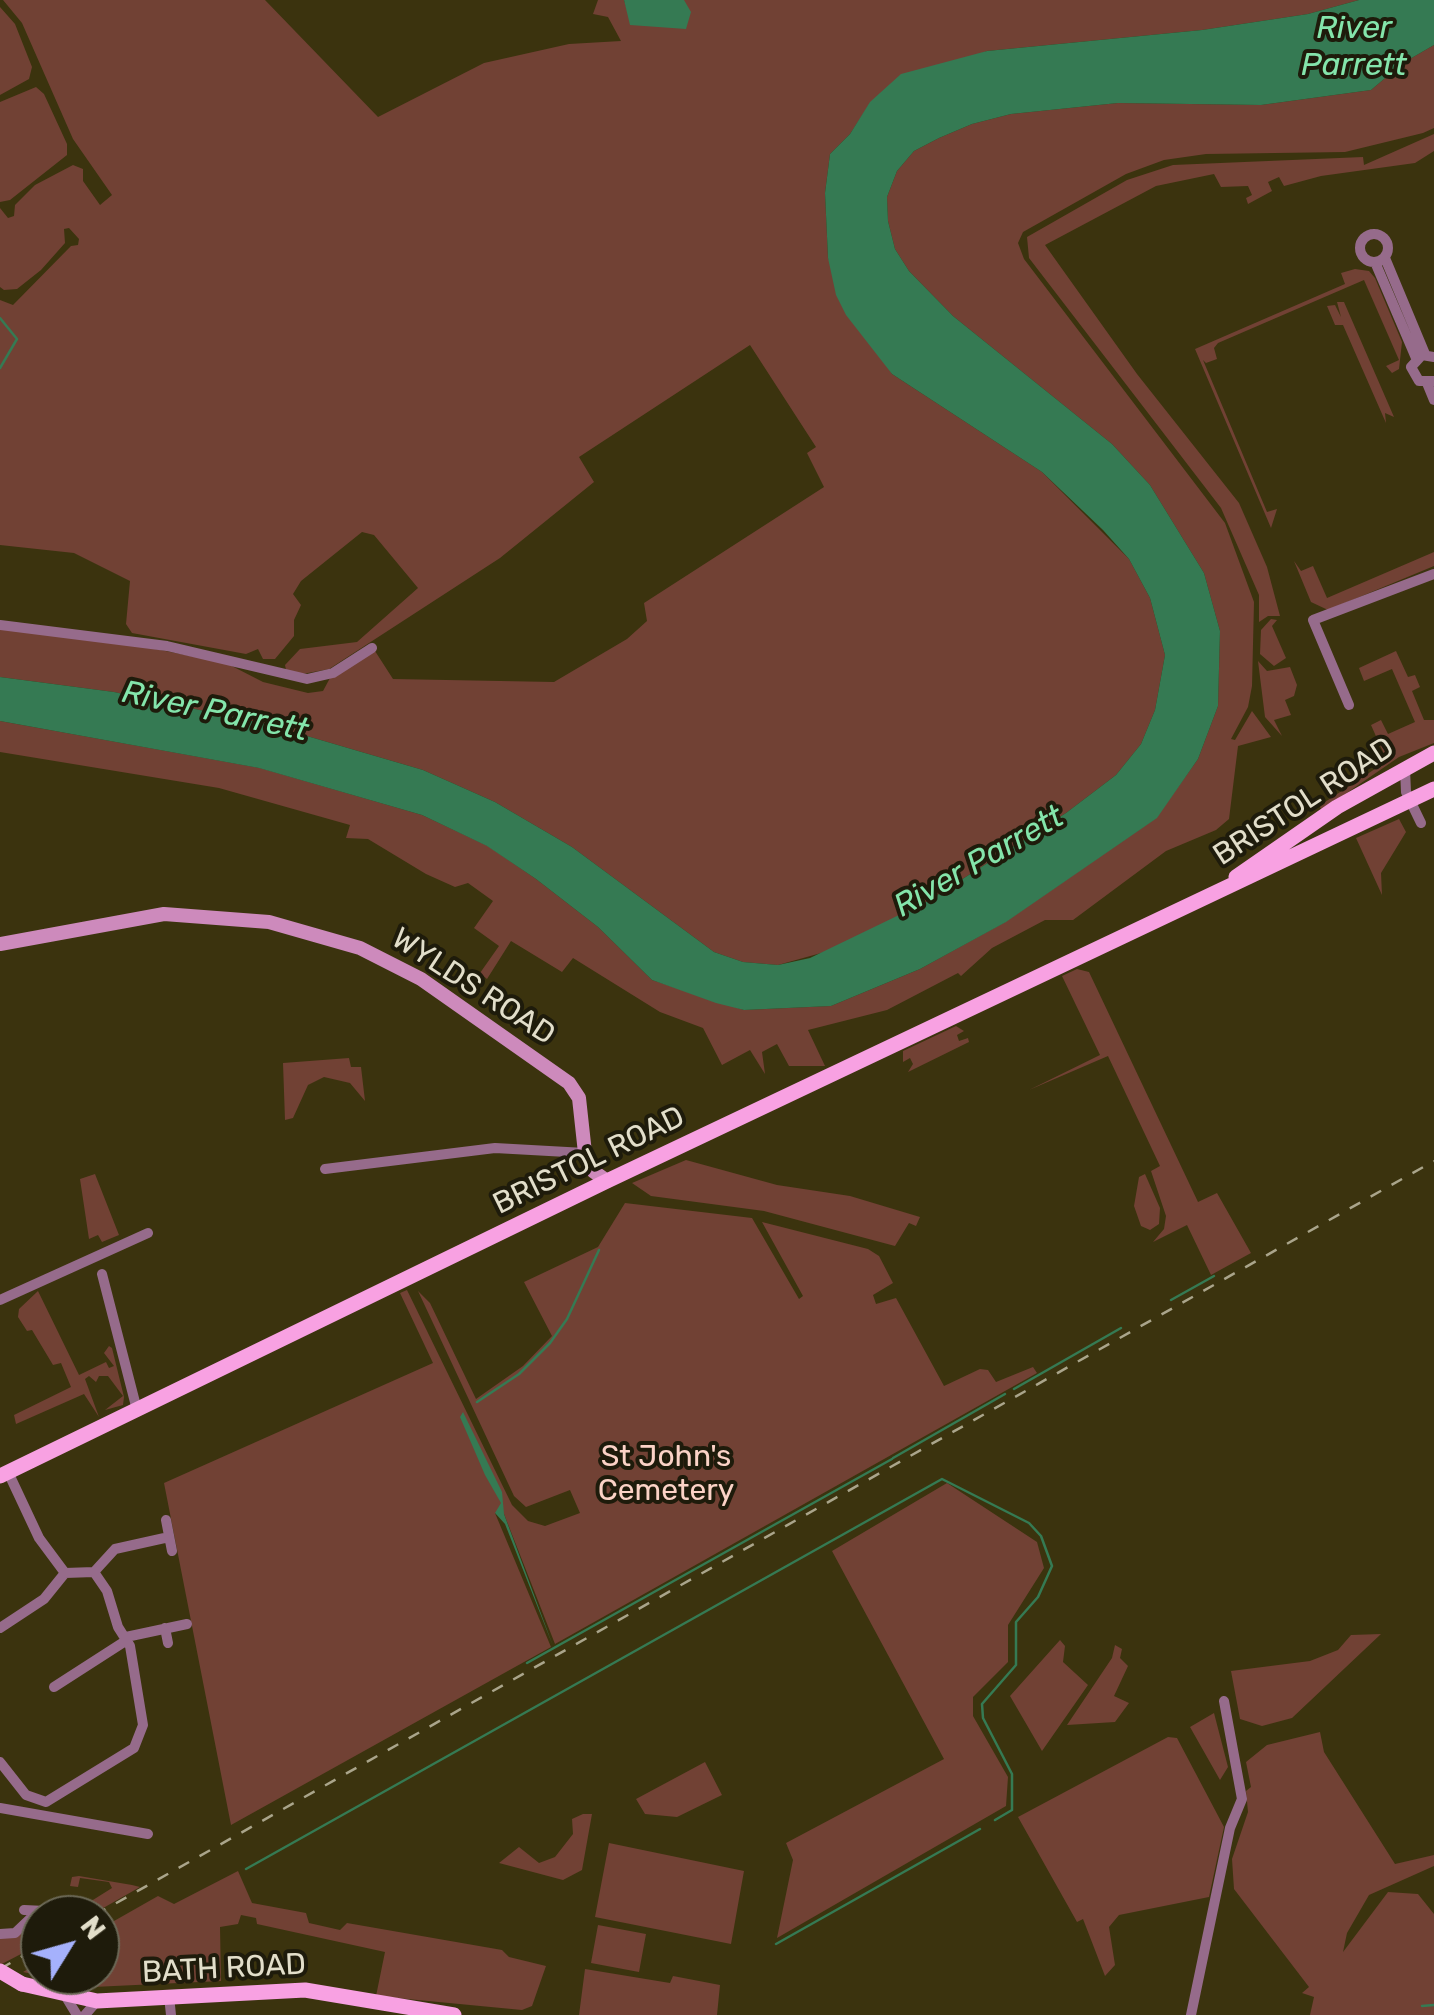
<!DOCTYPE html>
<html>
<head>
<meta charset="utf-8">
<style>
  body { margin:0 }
  #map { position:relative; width:1434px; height:2015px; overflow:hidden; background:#3b330e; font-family:Rubik,sans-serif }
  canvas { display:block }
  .north { position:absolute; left:20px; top:1895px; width:100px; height:100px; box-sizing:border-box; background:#1e1b0b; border:2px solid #6c6957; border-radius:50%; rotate:53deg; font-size:28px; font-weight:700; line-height:40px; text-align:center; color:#e2deca }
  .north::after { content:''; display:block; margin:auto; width:35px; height:45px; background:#a5b1fc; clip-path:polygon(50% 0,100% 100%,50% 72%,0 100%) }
</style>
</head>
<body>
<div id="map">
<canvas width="1434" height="2015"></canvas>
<div class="north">N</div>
</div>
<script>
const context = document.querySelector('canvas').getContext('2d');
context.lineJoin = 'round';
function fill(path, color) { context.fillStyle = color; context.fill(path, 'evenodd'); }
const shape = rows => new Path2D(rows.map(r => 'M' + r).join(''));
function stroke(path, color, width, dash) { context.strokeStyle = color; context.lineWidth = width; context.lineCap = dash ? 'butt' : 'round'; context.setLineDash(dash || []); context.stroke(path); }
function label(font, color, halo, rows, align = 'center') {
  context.font = font + ' Rubik,sans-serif'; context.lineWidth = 8; context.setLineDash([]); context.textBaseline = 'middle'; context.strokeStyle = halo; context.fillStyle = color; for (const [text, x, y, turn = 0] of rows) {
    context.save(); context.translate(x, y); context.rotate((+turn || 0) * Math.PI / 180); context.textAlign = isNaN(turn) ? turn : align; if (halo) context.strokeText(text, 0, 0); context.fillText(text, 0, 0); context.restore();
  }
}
fill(shape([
  [3,0,265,0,378,117,484,63,569,44,621,41,608,17,593,14,598,0,624,0,630,18,684,0,1359,0,1308,14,1202,30,987,51,871,102,850,134,830,154,825,193,828,258,892,374,1042,472,1129,559,1150,598,1165,655,1155,710,1141,744,1116,775,1066,813,928,901,839,948,778,965,743,962,714,952,572,847,495,802,423,770,266,724,114,692,0,677,0,629,140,646,226,663,263,682,308,693,323,691,330,678,375,651,393,679,554,682,627,639,647,621,644,603,824,487,807,453,816,447,750,345,579,457,594,482,500,558,329,669,297,675,286,670,285,665,300,649,357,642,418,588,374,535,362,532,301,581,293,594,301,605,294,620,294,636,275,659,263,659,258,649,246,654,132,633,126,624,130,581,74,553,0,545,0,300,13,305,71,246,78,245,79,239,69,228,64,229,65,243,41,270,17,289,4,290,0,287,0,208,8,218,14,216,15,205,35,185,73,165,83,169,83,181,100,205,112,195,73,139,22,23],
  [0,7,15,24,32,67,29,79,0,95],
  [1434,45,1434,128,1423,133,1345,152,1206,154,1164,160,1126,174,1023,232,1018,243,1024,259,1225,523,1254,602,1252,686,1248,707,1231,739,1235,740,1252,711,1271,737,1238,746,1229,819,1216,830,1166,851,1073,920,1045,920,992,948,961,976,958,973,887,1010,808,1030,825,1066,789,1066,777,1044,762,1052,765,1074,750,1050,722,1065,703,1028,660,1012,573,958,562,972,511,941,487,979,480,973,499,946,474,928,493,901,468,883,455,887,426,874,368,839,346,838,350,825,219,788,0,752,0,721,260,768,422,815,488,846,536,879,598,927,652,980,744,1010,831,1006,920,969,1005,922,1156,818,1198,759,1218,706,1220,631,1204,573,1150,485,1112,444,953,316,909,271,895,249,888,221,887,197,897,171,914,151,939,138,972,124,1011,114,1118,103,1261,105,1371,90,1403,63],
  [36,87,44,94,67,144,67,155,10,200,0,202,0,102],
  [1434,134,1434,151,1415,163,1321,176,1284,186,1279,177,1268,182,1272,191,1248,204,1246,198,1252,195,1248,186,1221,187,1214,174,1156,186,1045,245,1137,374,1239,503,1267,567,1280,616,1268,616,1259,622,1259,595,1221,508,1029,258,1027,237,1127,180,1173,165,1363,157,1364,165],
  [1355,269,1369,271,1375,278,1402,342,1399,369,1392,373,1386,366,1399,360,1364,280,1218,343,1214,348,1217,359,1206,363,1203,360,1267,512,1277,509,1271,528,1195,349,1345,284,1341,273],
  [1337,302,1344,302,1394,417,1385,413,1386,423,1343,325,1335,325,1327,306,1335,305,1341,317],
  [1434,552,1434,566,1328,610,1311,602,1294,561,1301,571,1313,566,1327,598],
  [1271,619,1277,620,1272,626,1286,658,1274,666,1260,654,1261,630],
  [1396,651,1408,677,1415,675,1420,687,1412,691,1424,720,1434,720,1434,743,1399,757,1322,810,1319,806,1387,761,1371,725,1381,720,1388,734,1415,722,1392,669,1364,681,1359,668],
  [1258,661,1267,671,1290,667,1297,685,1294,696,1285,700,1291,715,1274,720,1282,736,1265,717],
  [1399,819,1406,832,1381,873,1382,895,1356,838],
  [1077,969,1089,972,1198,1202,1217,1193,1251,1253,1211,1275,1187,1225,1153,1242,1164,1229,1166,1216,1151,1171,1160,1166,1108,1056,1029,1090,1100,1055,1062,976],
  [956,1026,964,1031,957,1035,959,1041,968,1038,969,1042,908,1072,913,1064,910,1058,903,1062,903,1051],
  [349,1058,351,1067,361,1067,365,1101,350,1083,324,1077,308,1085,293,1118,285,1120,283,1063],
  [686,1160,777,1185,850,1196,920,1217,916,1226,909,1223,895,1246,764,1211,651,1196,632,1183],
  [95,1174,119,1235,102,1242,98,1235,89,1239,80,1179],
  [1145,1174,1160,1208,1159,1224,1150,1230,1141,1226,1134,1206,1139,1177],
  [625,1203,752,1218,799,1299,803,1296,762,1222,868,1249,879,1256,893,1283,873,1295,876,1304,896,1298,944,1386,980,1369,988,1370,996,1382,1033,1367,1037,1373,555,1644,504,1514,495,1513,551,1647,231,1825,164,1483,433,1363,400,1293,407,1290,512,1505,528,1521,545,1526,580,1513,570,1490,526,1507,514,1496,418,1291,430,1303,476,1399,523,1366,552,1336,524,1282,598,1247],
  [38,1291,79,1375,106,1362,109,1368,114,1366,104,1353,109,1346,112,1348,124,1397,123,1405,105,1410,123,1396,108,1376,99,1376,96,1382,89,1376,85,1379,99,1417,84,1394,16,1424,14,1415,71,1387,61,1363,53,1365,32,1330,27,1331,18,1317,19,1309],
  [947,1483,1037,1542,1044,1568,1008,1625,1008,1662,973,1697,973,1716,1008,1777,1006,1806,777,1938,793,1860,786,1843,944,1759,832,1551],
  [1381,1634,1292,1718,1262,1726,1240,1719,1231,1671,1310,1661,1338,1650,1351,1635],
  [1060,1640,1065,1646,1063,1662,1088,1685,1042,1751,1010,1696],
  [1115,1645,1122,1649,1120,1658,1128,1666,1114,1696,1129,1703,1115,1722,1067,1725,1112,1658],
  [1214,1713,1228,1767,1220,1780,1190,1727],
  [1320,1732,1324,1752,1395,1864,1434,1855,1434,1866,1369,1895,1347,1933,1343,1952,1388,1892,1418,1894,1434,1914,1434,2015,1310,2015,1314,1997,1302,1993,1309,1987,1234,1889,1232,1859,1248,1812,1246,1791,1251,1787,1246,1762,1267,1745],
  [1168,1737,1177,1738,1224,1827,1209,1897,1119,1915,1109,1927,1115,1965,1105,1976,1083,1919,1077,1922,1018,1817],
  [705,1762,722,1795,677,1817,645,1814,636,1799],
  [583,1814,592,1814,582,1870,563,1880,499,1863,519,1847,539,1863,555,1857,573,1834,572,1819],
  [609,1843,744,1871,731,1944,595,1917],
  [238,1871,252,1903,306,1913,309,1923,340,1930,347,1923,502,1950,509,1957,546,1966,532,2006,522,2010,376,1996,385,1952,257,1924,256,1918,241,1915,238,1924,220,1927,221,1981,93,1987,23,1972,40,1962,40,1975,100,1975,100,1929,158,1896,174,1904],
  [79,1876,132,1885,140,1887,91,1915,69,1915,112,1888,109,1882,80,1878,78,1887,70,1886,72,1877],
  [598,1925,646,1934,639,1972,591,1963],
  [40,1931,40,1944,0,1965,0,1938,24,1932,28,1938],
  [585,1969,670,1983,673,1976,720,1985,717,2015,579,2015]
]), '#714134');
fill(shape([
  [624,0,684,0,691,12,686,29,630,25],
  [1359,0,1434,0,1434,45,1403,63,1371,90,1261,105,1118,103,1011,114,972,124,939,138,914,151,897,171,887,197,888,221,895,249,909,271,953,316,1112,444,1150,485,1204,573,1220,631,1218,706,1198,759,1157,818,1006,922,920,969,831,1006,744,1010,716,1003,652,980,598,927,536,879,487,846,422,815,259,768,0,721,0,677,114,692,266,724,423,770,495,802,572,847,714,952,743,962,778,965,810,958,928,901,1066,813,1116,775,1141,744,1155,710,1165,655,1150,598,1129,559,1103,530,1042,472,892,374,846,315,836,295,828,258,825,193,830,154,850,134,870,102,901,74,987,51,1202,30,1308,14],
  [463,1412,502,1492,504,1514,553,1646,505,1524,495,1513,501,1503,485,1475,460,1417]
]), '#357a53');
stroke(shape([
  [0,318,17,339,0,368],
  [1171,1300,1214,1276],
  [1014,1389,1121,1328],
  [477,1402,519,1374,550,1343,567,1319,599,1250],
  [893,1458,1005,1394],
  [527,1663,892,1459],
  [246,1869,942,1479,1029,1523,1041,1536,1052,1566,1038,1597,1016,1622,1016,1665,982,1704,983,1718,1012,1774,1012,1810,995,1820],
  [776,1944,980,1829],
  [1422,2006,1434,2005]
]), '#357a53', 2.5);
stroke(shape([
  '1360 248a14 14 0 1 1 28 0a14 14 0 1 1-28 0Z',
  [1385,258,1425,354],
  [1375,262,1416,358],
  [1434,357,1422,355,1411,367,1419,381,1434,381],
  [1427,383,1434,400],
  [0,625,167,646,307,679,333,673,372,648],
  [1349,705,1313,620,1434,574],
  [1405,769,1406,792,1421,823],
  [325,1169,495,1148,585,1153],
  [102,1274,137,1410],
  [0,1300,148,1233],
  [8,1472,39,1538,65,1573],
  [166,1520,172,1551],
  [94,1572,115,1549,169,1537],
  [0,1628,44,1599,65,1573,94,1572,107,1591,118,1627,130,1646,143,1725,134,1748,46,1802,26,1795,0,1762],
  [165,1628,168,1643],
  [126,1637,187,1624],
  [54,1687,127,1640],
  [0,1808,148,1834],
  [24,1910,66,1912],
  [0,1934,15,1933,37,1912],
  [169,1996,171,2015],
  [66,1997,77,2015],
  [85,2015,97,2001],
  [1191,2015,1230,1828,1242,1799,1224,1701]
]), '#966b8b', 10);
stroke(shape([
  [0,944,164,914,269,922,360,948,421,979,569,1083,579,1098,585,1153,593,1171,607,1181]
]), '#cd8abc', 14);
stroke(shape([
  [1236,877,1337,807,1434,753],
  [0,1476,607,1181,1434,789],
  [22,1984,97,2001,305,1990,454,2015]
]), '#f8a1e2', 15);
stroke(shape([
  [95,1915,1434,1161],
  [0,1969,40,1946]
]), '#aaa58b', 2.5, [12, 12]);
stroke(shape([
  [0,1971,22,1984]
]), '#f8a1e2', 15);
label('30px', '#e2deca', '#1e1b0b', [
  ["BRISTOL ROAD",1304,802,-33],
  ["WYLDS ROAD",473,987,33],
  ["BRISTOL ROAD",589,1161,-26],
  ["BATH ROAD",224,1969,-3]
]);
label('30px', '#fbd2c6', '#1e1b0b', [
  ["St John's",666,1457],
  ["Cemetery",666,1491]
]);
label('italic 32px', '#84e5ab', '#1e1b0b', [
  ["River",1354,29],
  ["Parrett",1354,66],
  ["River Parrett",215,712,12],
  ["River Parrett",979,862,-30]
]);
</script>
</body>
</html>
